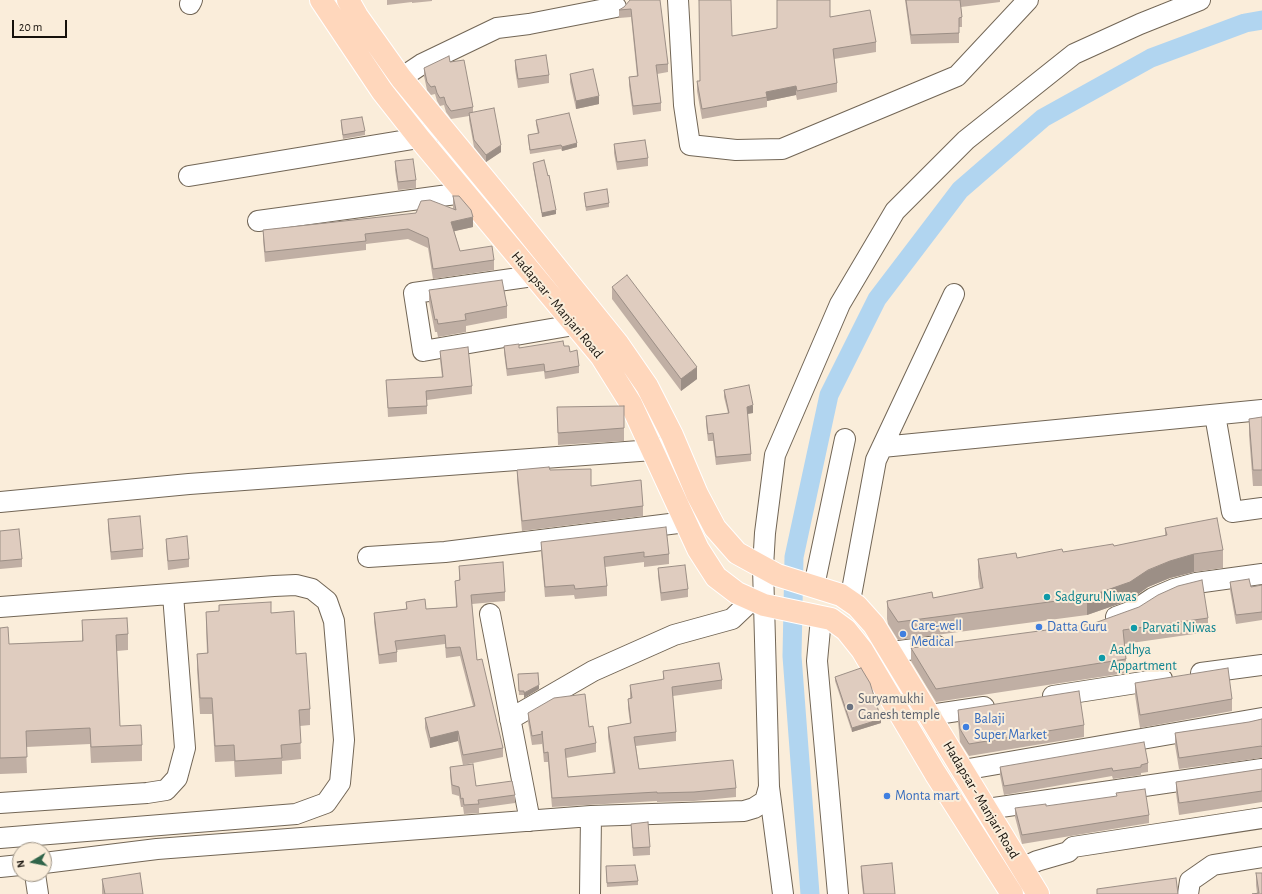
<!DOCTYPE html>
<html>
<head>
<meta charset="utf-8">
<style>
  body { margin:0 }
  #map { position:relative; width:1262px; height:894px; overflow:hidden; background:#faedda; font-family:"Alegreya Sans",sans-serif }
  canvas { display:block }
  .north { position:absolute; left:12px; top:842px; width:40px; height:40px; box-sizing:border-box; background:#faedda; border:1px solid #9f9587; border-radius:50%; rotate:260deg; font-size:11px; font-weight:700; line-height:16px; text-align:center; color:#16110b }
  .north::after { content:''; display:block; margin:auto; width:14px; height:18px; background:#31654a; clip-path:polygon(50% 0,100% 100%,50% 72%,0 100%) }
  .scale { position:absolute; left:12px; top:20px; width:55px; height:18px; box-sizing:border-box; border:2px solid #16110b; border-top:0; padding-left:5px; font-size:12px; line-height:14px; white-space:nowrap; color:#16110b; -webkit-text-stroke:3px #faedda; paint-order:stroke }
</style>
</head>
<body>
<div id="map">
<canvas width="1262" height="894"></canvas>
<div class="north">N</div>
<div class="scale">20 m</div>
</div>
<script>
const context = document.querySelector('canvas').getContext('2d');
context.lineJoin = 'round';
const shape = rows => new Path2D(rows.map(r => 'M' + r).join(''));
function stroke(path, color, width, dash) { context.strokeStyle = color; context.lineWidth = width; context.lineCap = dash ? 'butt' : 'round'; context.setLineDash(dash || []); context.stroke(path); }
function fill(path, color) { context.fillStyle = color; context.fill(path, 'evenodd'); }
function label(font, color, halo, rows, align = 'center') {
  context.font = font + ' "Alegreya Sans",sans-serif'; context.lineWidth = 4; context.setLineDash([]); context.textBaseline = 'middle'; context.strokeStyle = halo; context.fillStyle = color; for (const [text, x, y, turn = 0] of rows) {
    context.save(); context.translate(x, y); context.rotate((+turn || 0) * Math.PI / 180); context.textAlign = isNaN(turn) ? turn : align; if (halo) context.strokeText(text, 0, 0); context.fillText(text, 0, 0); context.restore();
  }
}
stroke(shape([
  [810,894,792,656,794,557,829,395,877,299,960,190,1043,118,1151,58,1245,23,1262,20]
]), '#b1d5f0', 19);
const minor = shape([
  [678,0,684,105,690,145,736,150,782,149,957,76,1028,0],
  [190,4,192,0],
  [401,78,422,64,497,28,529,24,616,7],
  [189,176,419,138,442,127],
  [258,221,463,193,490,185],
  [533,276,414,293,423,351,574,325],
  [1215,415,1232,512,1262,508],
  [882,447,1262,410],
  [0,502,189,484,653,450,675,444],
  [368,557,445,552,686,522],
  [814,586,845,439],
  [850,601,876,460,954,294],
  [0,607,274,586,296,585,312,589,327,601,334,621,344,740,340,783,326,803,296,814,0,838],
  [490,614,530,821],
  [1116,617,1135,610,1153,598,1174,589,1196,583,1262,574],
  [821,618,817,661,838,894],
  [892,652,937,646],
  [1201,673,1262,665],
  [1053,696,1162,679],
  [930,715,984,707],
  [510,719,593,671,674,635,732,619,752,600],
  [963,770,1262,718],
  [769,787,783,894],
  [0,803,147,793,166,790,177,778,185,748,173,595],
  [987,809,1262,769],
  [44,863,157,849,591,816,744,811,754,808,765,801,769,787,763,567,765,533,775,455,840,304,895,211,966,140,1074,54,1140,24,1200,0],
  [0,867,20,865],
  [35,874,38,894],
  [1009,874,1037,861,1068,852,1073,847,1262,818],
  [590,894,591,816],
  [1188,894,1190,881,1213,865,1262,857]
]);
const major = shape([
  [321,0,382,91,419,138,601,356,631,404,698,549,716,577,737,593,764,605,831,619,846,630,862,650,935,773,1012,894],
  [348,0,357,16,401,78,505,204,618,344,647,386,672,435,697,494,715,528,737,553,777,575,841,595,857,606,874,625,1038,894]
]);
stroke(minor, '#726656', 22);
stroke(major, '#fff', 24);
stroke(minor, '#fff', 20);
stroke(major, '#ffd7bc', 22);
fill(shape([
  [387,0,432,0,432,1,412,3,412,2,387,5],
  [630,0,668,64,668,72,657,74,661,103,661,111,633,115,629,85,629,77,637,76,631,17,619,18,619,10,624,7],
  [905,0,1000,0,1000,2,961,7,962,17,962,27,959,27,959,43,911,44],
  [830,17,876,42,876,52,834,59,837,83,837,92,797,100,796,95,767,101,767,107,702,119,697,91,697,81,699,81,732,36,777,28],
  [515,60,549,75,549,83,518,88,515,69],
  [450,62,473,107,473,112,501,152,486,162,474,147,469,120,469,116,451,119,446,112,444,105,440,106,437,101,435,94,431,95,427,90,424,76,424,68],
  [570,74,599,104,576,109,570,82],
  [341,120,365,131,365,135,343,139,341,125],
  [536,120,577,147,562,151,561,149,530,154,528,139,528,135,538,134,536,124],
  [614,144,648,158,648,166,617,170,614,153],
  [395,161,416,180,416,188,398,190,395,170],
  [533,163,556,214,542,217,533,167],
  [584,193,609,203,609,207,586,211,584,197],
  [453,196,473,227,454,231,460,251,494,260,494,270,433,279,428,248,408,239,366,244,366,250,265,262,263,240,263,230,453,209],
  [612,287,697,379,681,391,612,299],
  [429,290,507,306,507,318,466,326,466,332,438,337,437,332,435,332,429,302],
  [504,346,519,348,564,346,570,352,579,366,579,373,545,379,544,371,507,376,504,353],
  [440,351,472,386,472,394,427,400,427,414,388,417,386,380,442,377,440,360],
  [724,390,753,413,747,414,751,454,751,461,716,465,713,441,708,441,706,424,706,416,728,413,724,397],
  [557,407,624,428,624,441,558,445],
  [1262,417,1262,486,1253,486,1249,435,1249,419],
  [517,470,550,470,643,506,643,516,522,531,517,480],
  [108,519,143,549,143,557,111,560,108,528],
  [1165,528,1223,550,1223,568,1194,572,1170,578,1148,587,1130,600,1087,615,898,640,888,624,887,619,887,601,933,598,980,589,978,577,978,559,1017,558,1114,546,1165,536],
  [0,531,22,559,22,567,0,569],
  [166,539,189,559,189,567,168,570,166,547],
  [541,542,669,554,669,564,644,567,644,562,605,567,607,586,607,596,575,599,574,595,545,597,541,552],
  [459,566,505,592,505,601,472,604,477,660,503,748,503,757,463,765,458,741,430,748,425,728,425,718,473,706,460,656,446,658,445,644,397,650,397,662,379,664,374,622,374,613,406,609,406,602,426,609,456,607,455,581,459,580],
  [658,568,688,589,688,597,661,601,658,576],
  [1230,582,1251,587,1262,585,1262,620,1236,624,1230,590],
  [219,605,271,613,296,654,310,709,310,725,300,726,301,759,282,761,282,774,235,777,234,761,215,762,212,714,200,714,197,670,197,654,207,653,206,628,206,612,219,611],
  [1208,618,1208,632,1124,644,1126,659,1126,673,936,702,911,661,911,648],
  [82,620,128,634,128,650,117,651,120,726,142,745,142,761,91,763,90,744,26,747,27,773,0,774,0,628,9,644,82,641],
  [663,671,722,680,722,689,673,696,676,732,676,741,636,746,639,769,736,788,736,797,694,801,657,802,657,801,552,807,548,762,544,762,542,742,542,744,532,745,528,722,528,713,589,727,596,743,596,752,566,758,568,777,613,773,608,737,608,727,630,723,628,708,628,699,630,698,630,685,663,680],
  [835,677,881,723,852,732,835,681],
  [518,678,539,689,524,698,524,695,519,695],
  [1135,683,1232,699,1232,711,1140,728,1135,695],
  [958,710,1084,725,1084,737,969,756,960,742,958,722],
  [1262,719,1262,758,1261,758,1179,769,1175,745,1175,733,1249,722],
  [1148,763,1148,772,1141,773,1141,775,1113,779,1112,776,1004,795,1000,775,1000,767],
  [450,767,476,786,515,795,515,803,479,808,479,813,464,814,463,807,461,807,459,796,452,794,450,775],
  [1262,769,1262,802,1179,815,1176,793,1176,782],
  [1015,808,1149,815,1149,823,1022,844,1015,817],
  [631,824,650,847,650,855,633,856,631,832],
  [861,866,895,894,863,894,861,876],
  [606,870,638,881,638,885,607,887],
  [1256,873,1262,894,1257,893,1256,885],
  [102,879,143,894,102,894]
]), '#c0afa4');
fill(shape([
  [796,86,796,95,767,101,766,92],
  [599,96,599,104,576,109,576,101],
  [577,143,577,147,562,151,562,147],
  [501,145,501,152,486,162,486,155],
  [556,210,556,214,542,217,542,213],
  [473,217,473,227,451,232,451,222],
  [697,367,697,379,681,391,681,379],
  [753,405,753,413,747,414,747,407],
  [1194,554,1194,572,1170,578,1148,587,1130,600,1087,615,1087,597,1170,561],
  [539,685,539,689,524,698,524,693],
  [881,719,881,723,852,732,852,728],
  [458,731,458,741,430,748,430,738]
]), '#9c8f86');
const building = shape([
  [630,0,660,0,668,64,656,65,661,103,633,106,629,77,638,76,631,9,619,10,624,7,630,0],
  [699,0,731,0,732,36,777,28,777,0,830,0,830,17,870,10,876,42,833,49,837,83,797,91,796,86,766,92,767,97,702,109,697,81,700,81,699,0],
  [906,0,960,0,962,17,959,18,959,33,911,35,906,0],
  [546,55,549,75,518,79,515,60,546,55],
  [449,56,450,62,464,60,473,107,451,111,446,104,444,97,440,98,437,93,435,86,431,87,427,82,424,68,449,56],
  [593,69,599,96,576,101,570,74,593,69],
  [494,108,501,145,486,155,474,140,469,113,494,108],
  [569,113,577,143,562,147,561,145,530,150,528,135,539,133,536,120,569,113],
  [362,117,365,131,343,135,341,120,362,117],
  [645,140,648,158,617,162,614,144,645,140],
  [413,159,416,180,398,182,395,161,413,159],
  [544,160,548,176,549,175,556,210,542,213,533,163,544,160],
  [607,189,609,203,586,207,584,193,607,189],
  [453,196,459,196,471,210,473,217,451,222,460,251,492,246,494,260,433,269,428,238,408,229,365,234,366,241,265,252,263,230,416,213,421,201,430,200,456,210,453,196],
  [627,275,697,367,681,379,612,287,627,275],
  [502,280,507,306,465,314,466,320,438,324,437,319,435,320,429,290,502,280],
  [563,341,564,346,569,346,570,352,577,350,579,366,545,372,544,364,507,369,504,346,519,344,519,348,563,341],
  [468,347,472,386,426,391,427,406,388,408,386,380,443,377,440,351,468,347],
  [749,385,753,405,747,407,751,454,716,457,713,433,708,434,706,416,729,413,724,390,749,385],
  [624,406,624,428,558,433,557,407,624,406],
  [1262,417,1262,470,1253,470,1249,419,1262,417],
  [549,467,550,470,591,469,591,486,641,480,643,506,522,521,517,470,549,467],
  [140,516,143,549,111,552,108,519,140,516],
  [1217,518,1223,550,1194,554,1170,561,1148,570,1130,582,1087,597,898,622,888,607,887,601,932,592,933,598,983,588,978,559,1016,553,1017,558,1062,549,1063,552,1113,544,1114,546,1167,535,1165,528,1217,518],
  [666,527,669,554,644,557,644,552,604,557,607,586,575,589,574,585,545,587,541,542,666,527],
  [19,529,22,559,0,561,0,531,19,529],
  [187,536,189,559,168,561,166,539,187,536],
  [503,562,505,592,471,595,477,660,482,659,503,748,463,755,458,731,430,738,425,718,475,706,460,647,446,648,445,635,395,641,397,652,379,655,374,613,407,609,406,602,425,599,426,609,457,607,455,581,460,580,459,566,503,562],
  [685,565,688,589,661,593,658,568,685,565],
  [1249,579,1251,587,1262,585,1262,612,1236,615,1230,582,1249,579],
  [1202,580,1208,618,1123,630,1126,659,936,689,911,648,1092,624,1139,607,1158,595,1178,586,1202,580],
  [271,602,271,613,294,611,296,654,306,653,310,709,299,710,301,743,281,745,282,758,235,761,234,745,215,746,212,698,200,698,197,654,208,653,206,612,219,611,219,605,271,602],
  [127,618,128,634,116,635,120,726,141,725,142,745,91,747,90,728,26,731,27,757,0,758,0,628,8,627,9,644,83,641,82,620,127,618],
  [719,663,722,680,672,687,676,732,634,737,639,769,733,760,736,788,694,792,657,793,657,792,552,798,548,752,544,753,542,731,542,734,532,736,528,713,554,698,585,694,589,727,593,726,596,743,565,749,568,777,615,773,608,727,631,723,628,699,632,698,630,685,664,679,663,671,719,663],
  [861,668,870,683,881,719,852,728,835,677,861,668],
  [1228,668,1232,699,1140,715,1135,683,1228,668],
  [538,673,539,685,524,693,524,691,519,691,518,674,538,673],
  [1079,691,1084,725,969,744,960,729,958,710,1079,691],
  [1262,719,1262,747,1261,746,1179,758,1175,733,1249,722,1262,719],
  [1144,742,1148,763,1141,765,1141,767,1113,771,1112,768,1004,786,1000,767,1144,742],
  [473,764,476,786,512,781,515,795,478,800,479,804,464,805,463,798,461,799,459,787,452,785,450,767,473,764],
  [1262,769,1262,791,1179,803,1176,782,1262,769],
  [1145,789,1149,815,1022,835,1015,808,1046,804,1046,806,1117,796,1116,793,1145,789],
  [648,822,650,847,633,848,631,824,648,822],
  [892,863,895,894,864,894,861,866,892,863],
  [635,865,638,881,607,883,606,866,635,865],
  [140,873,143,894,105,894,102,879,140,873],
  [1256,873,1262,873,1262,894,1252,894,1259,893,1256,873],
  [1176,878,1178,894,1097,894,1097,889,1176,878]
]);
fill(building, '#dfccbf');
stroke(building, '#9c8f86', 1);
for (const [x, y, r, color] of [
  [1047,597,4,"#0f9aa8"],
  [1039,627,4,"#3f7fe0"],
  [1134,628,4,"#0f9aa8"],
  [903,634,4,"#3f7fe0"],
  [1102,658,4,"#0f9aa8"],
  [850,707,4,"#6b7280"],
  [966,727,4,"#3f7fe0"],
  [887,796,4,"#3f7fe0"]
]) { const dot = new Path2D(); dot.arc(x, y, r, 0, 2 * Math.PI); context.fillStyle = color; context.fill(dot); stroke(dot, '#faedda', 1.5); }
label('14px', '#16110b', '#faedda', [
  ["Hadapsar - Manjari Road",557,305,50],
  ["Hadapsar - Manjari Road",981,800,59]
]);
label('14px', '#0d838f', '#faedda', [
  ["Sadguru Niwas",1055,597],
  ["Parvati Niwas",1142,628],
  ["Aadhya",1110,650],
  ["Appartment",1110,666]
], 'left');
label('14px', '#366cbe', '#faedda', [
  ["Care-well",911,626],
  ["Medical",911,642],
  ["Datta Guru",1047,627],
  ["Balaji",974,719],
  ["Super Market",974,735],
  ["Monta mart",895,796]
], 'left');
label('14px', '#5b616d', '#faedda', [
  ["Suryamukhi",858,699],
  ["Ganesh temple",858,715]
], 'left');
</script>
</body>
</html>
